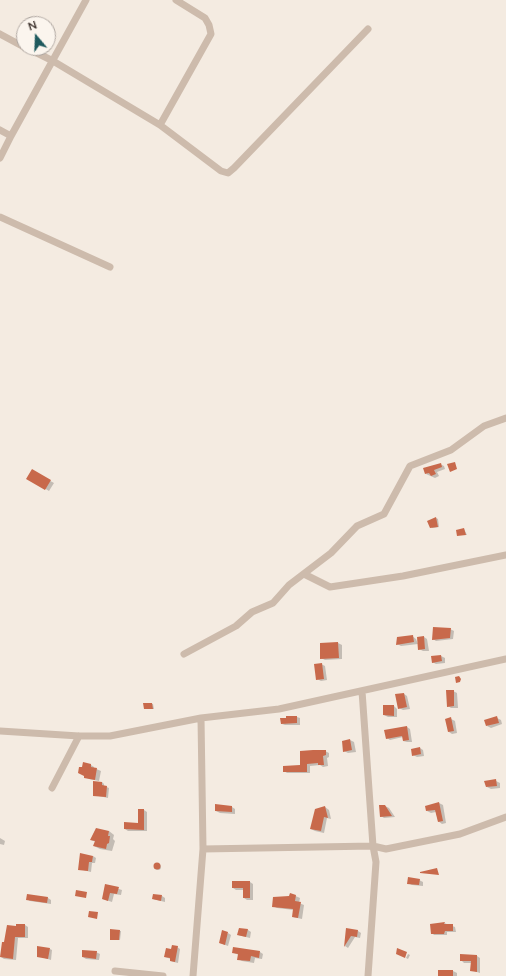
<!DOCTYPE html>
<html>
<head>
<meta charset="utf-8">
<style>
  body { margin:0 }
  #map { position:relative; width:506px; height:976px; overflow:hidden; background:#f4ebe1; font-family:Lato,sans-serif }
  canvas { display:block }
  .north { position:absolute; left:16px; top:16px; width:40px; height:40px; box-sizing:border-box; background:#fbf5ee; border:1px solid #aea6a0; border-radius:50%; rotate:341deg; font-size:11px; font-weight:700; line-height:16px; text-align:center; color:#3b302b }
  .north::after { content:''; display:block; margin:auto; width:14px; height:18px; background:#1f5a5e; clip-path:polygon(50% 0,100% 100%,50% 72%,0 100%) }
</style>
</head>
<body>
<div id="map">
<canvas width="506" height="976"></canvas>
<div class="north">N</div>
</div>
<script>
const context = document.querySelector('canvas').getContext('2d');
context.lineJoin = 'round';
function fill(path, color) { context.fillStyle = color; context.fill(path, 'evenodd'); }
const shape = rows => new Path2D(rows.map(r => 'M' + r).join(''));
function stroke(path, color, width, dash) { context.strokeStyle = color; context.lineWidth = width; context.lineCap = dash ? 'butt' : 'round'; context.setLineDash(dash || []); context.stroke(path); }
fill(shape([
  [440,464,444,466,445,469,437,472,439,476,435,478,426,474],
  [32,471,54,483,49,491,28,478],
  [436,518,438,519,439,527,432,528,428,521],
  [464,529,467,535,458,535],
  [450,629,454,631,453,639,436,641,433,639],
  [412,636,416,639,418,644,401,646,397,644],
  [424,637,427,639,429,651,423,651,419,649],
  [338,643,342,645,342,659,325,660,321,658],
  [441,656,445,658,445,663,436,664,432,662],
  [321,664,325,666,327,680,321,681,317,679],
  [453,691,457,693,458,708,451,708,448,706],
  [404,694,407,696,410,709,403,710,399,708],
  [152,704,153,704,154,709,145,709],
  [394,706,397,709,397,717,388,717,384,715],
  [297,717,300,718,300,725,285,725,282,724],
  [497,718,501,720,502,724,491,728,487,726],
  [451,719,455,721,457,733,452,734,449,732],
  [407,727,410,729,412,742,407,742,403,741,403,737,390,740,387,738],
  [350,740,354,742,356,752,348,753,344,751,343,742],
  [420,748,423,750,424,756,417,757,413,755],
  [325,751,329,753,329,757,327,758,328,766,323,767,320,765,310,766,310,773,287,773,284,771,302,766],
  [91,765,94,767,94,768,101,771,99,781,89,779,85,777],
  [496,781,500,783,500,788,491,789,487,787],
  [102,782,104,784,104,786,109,788,108,798,94,795],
  [439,803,443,805,446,823,442,824,438,821,436,812,431,813,427,811],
  [385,806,389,808,395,817,384,818,381,816],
  [232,807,235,809,235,814,220,813,216,811],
  [325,807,329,810,331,819,327,818,324,833,315,831,311,829],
  [139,810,144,810,147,812,147,831,128,831,125,829,139,824],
  [109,831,114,835,113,839,115,841,112,851,100,849,94,846,96,842,91,840],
  [0,838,5,841,4,845,0,844],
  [93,856,96,858,95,863,92,863,91,872,79,869],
  '155 867a3 3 0 1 1 6 0a3 3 0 1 1-6 0Z',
  [419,880,423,882,423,886,412,885,408,883],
  [250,882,253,884,253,900,247,900,244,898,244,890,236,890,233,888],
  [106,885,122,890,121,895,114,894,112,902,103,899],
  [291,894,300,898,299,903,304,905,302,919,293,917,294,910,277,908,273,906,290,897],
  [162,896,165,898,165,902,153,899],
  [48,898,51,900,51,904,30,901,27,899],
  [444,923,455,927,456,932,447,932,447,935,434,935,432,933],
  [25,925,28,927,28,938,18,938,16,960,4,959,1,957,5,943,17,927],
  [239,929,248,930,251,932,250,938,238,935],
  [347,930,358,931,361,933,360,938,355,937,348,948,345,946],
  [119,931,121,931,120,940,111,940],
  [228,933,231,935,228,946,220,943],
  [177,947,180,949,178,963,174,962,171,961,171,959,165,957],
  [50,949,52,950,51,960,38,956],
  [96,952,100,954,99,960,86,959,83,957],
  [260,952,263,954,262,959,255,958,254,963,242,961,238,959,239,955,234,953],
  [408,954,410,955,408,959,406,958],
  [477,956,480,958,480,973,471,970,472,963,464,963,461,960],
  [453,971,457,973,457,976,439,976]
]), '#0003');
fill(shape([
  [455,462,457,469,450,472,447,464],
  [441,463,442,467,434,470,436,474,431,476,429,473,425,474,423,468],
  [32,469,51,480,45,490,26,479],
  [436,517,438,527,430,528,427,521],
  [464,528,466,535,457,536,456,530],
  [433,627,451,628,450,638,432,640],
  [413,635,414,642,396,645,397,637],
  [424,636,425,649,418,650,417,637],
  [338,642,339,658,320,659,320,643],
  [441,655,442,661,432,663,431,656],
  [322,663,324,679,316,680,314,664],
  [459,676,461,679,460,682,456,683,455,677],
  [446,690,454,690,454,706,447,707],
  [404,693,407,707,398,709,395,694],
  [143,703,152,703,153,709,144,709],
  [383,705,394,705,394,716,383,715],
  [286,716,297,716,297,723,281,724,280,718,286,718],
  [497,716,499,723,486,726,484,720],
  [451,717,454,731,448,732,445,719],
  [407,726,409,740,403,741,402,736,386,739,384,730],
  [350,739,352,750,343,752,342,741],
  [420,747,421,754,412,756,411,749],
  [313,750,326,750,326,755,323,756,324,765,318,765,318,763,307,764,307,772,283,772,283,766,300,765,300,751],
  [83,762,91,764,91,767,97,768,95,780,84,778,84,776,78,773,79,767,82,767],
  [496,779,497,786,486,787,484,781],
  [93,781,102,782,102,785,107,786,106,797,93,796],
  [439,802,443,821,438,822,435,810,426,811,425,806],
  [215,804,232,806,232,812,215,811],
  [379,805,385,805,392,816,380,817],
  [325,806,328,818,324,817,321,831,310,829,315,809],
  [138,809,144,809,144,830,124,829,124,822,138,823],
  [96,828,109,831,108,836,110,836,109,843,107,844,106,849,93,846,95,841,90,840],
  [80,853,93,856,92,862,89,862,88,871,78,870],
  '153.5 866a3.5 3.5 0 1 1 7 0a3.5 3.5 0 1 1-7 0Z',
  [437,868,439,875,420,873,420,872],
  [408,877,420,879,419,885,407,884],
  [232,881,250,881,250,898,243,898,243,888,232,888],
  [105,884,119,887,117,894,110,893,108,901,102,899],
  [76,890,87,892,86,898,75,896],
  [290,893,296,895,295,901,301,902,298,918,292,917,293,909,272,907,273,897,289,896],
  [27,894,48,897,47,903,26,900],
  [153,894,162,895,161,901,152,899],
  [89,911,98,912,97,919,88,917],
  [445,922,444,924,453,924,453,931,445,931,444,934,431,934,430,924],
  [16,924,25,924,25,937,15,937,13,959,0,957,2,942,4,942,7,925,16,926],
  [239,928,248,929,246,937,237,935],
  [346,928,358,930,357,937,351,936,344,947],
  [110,929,120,930,119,940,110,940],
  [222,930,228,932,225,945,219,943],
  [172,945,178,946,175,962,170,961,170,958,164,957,166,948,171,949],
  [37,946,50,948,48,959,37,957],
  [233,947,260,951,259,958,251,956,250,961,237,960,238,954,232,953],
  [397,948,407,952,405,958,396,954],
  [82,950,97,951,96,959,82,957],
  [460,954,477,955,477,972,470,971,471,961,460,961],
  [438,970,453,970,453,976,438,976]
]), '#c8694b');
stroke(shape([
  [0,34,24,47],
  [27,48,53,61,160,125,221,171,228,173,234,168,368,29],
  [160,125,211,34,209,25,205,18,176,0],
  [0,130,11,136],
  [0,158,11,136,86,0],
  [0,217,110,267],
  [304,574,330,587,403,576,506,555],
  [184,654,236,626,252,612,273,603,289,585,331,553,357,526,384,514,410,466,451,450,484,426,506,418],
  [362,691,373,846,376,862,368,976],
  [0,731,79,736,110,736,201,718,279,709,506,659],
  [52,788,79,736],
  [203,849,373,846,386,849,460,834,506,817],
  [115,971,163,976],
  [193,976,203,849,201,718]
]), '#cdbbac', 7);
</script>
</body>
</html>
